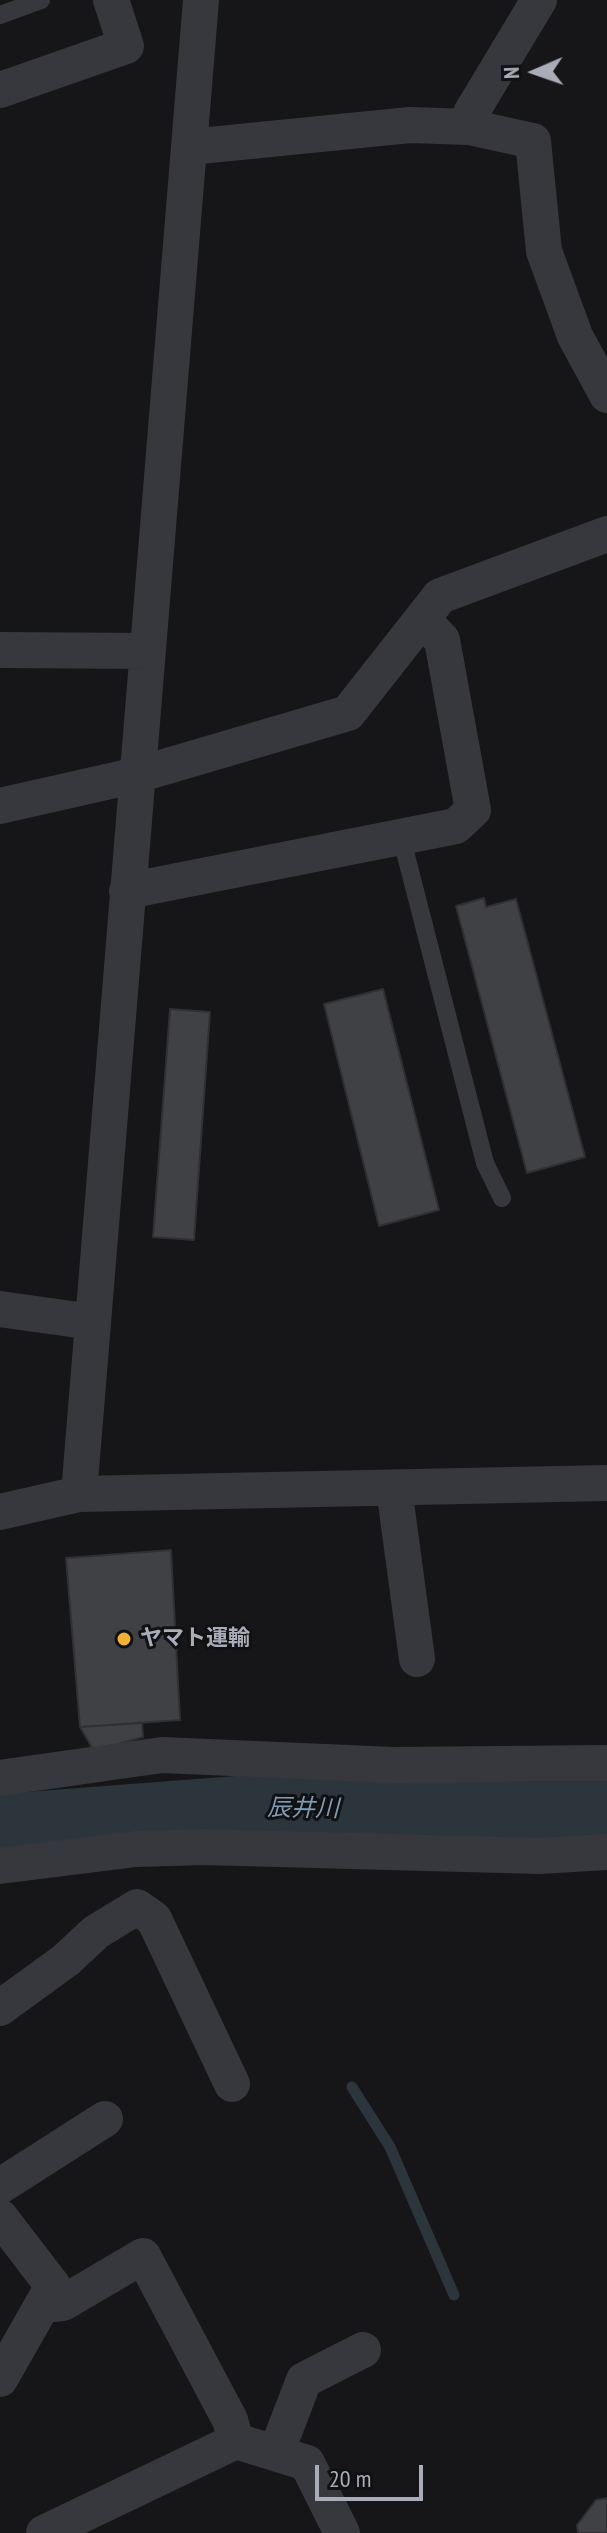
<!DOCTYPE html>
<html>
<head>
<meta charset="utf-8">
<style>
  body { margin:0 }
  #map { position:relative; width:607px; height:2533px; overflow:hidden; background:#161618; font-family:"PT Sans Narrow",sans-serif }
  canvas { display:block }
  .north { position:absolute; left:495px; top:32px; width:80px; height:80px; -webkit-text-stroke:6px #111113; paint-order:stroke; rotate:268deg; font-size:22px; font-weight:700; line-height:32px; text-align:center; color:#a8adb8 }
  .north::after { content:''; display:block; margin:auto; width:28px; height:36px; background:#a8adb8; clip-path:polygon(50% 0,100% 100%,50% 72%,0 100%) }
  .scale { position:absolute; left:315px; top:2465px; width:108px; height:36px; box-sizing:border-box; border:4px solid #a8adb8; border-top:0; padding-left:10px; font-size:24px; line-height:28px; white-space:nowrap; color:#a8adb8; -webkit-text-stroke:6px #111113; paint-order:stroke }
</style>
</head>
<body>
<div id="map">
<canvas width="607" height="2533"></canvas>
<div class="north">N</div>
<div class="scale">20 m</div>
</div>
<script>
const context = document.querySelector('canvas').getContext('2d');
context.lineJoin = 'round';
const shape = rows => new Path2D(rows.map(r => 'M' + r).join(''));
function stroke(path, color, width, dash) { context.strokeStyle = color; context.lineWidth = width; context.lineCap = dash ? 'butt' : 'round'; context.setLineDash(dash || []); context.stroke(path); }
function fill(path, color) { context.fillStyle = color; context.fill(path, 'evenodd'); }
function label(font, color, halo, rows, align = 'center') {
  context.font = font + ' "PT Sans Narrow","Noto Sans JP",sans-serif'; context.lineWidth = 6; context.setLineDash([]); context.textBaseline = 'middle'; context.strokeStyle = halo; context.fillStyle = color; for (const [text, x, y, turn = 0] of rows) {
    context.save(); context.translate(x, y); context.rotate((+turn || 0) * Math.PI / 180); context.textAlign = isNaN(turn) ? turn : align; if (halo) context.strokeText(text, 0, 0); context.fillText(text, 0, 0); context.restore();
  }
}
stroke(shape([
  [352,2087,390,2147,454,2295]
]), '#2c353c', 11);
stroke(shape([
  [0,1826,238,1808,439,1814,607,1813]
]), '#2c353c', 64);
const building = shape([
  [484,898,486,907,516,899,585,1157,527,1173,456,906,484,898],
  [383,989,439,1210,379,1226,324,1004,383,989],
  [170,1009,210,1012,194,1240,153,1237,170,1009],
  [171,1550,180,1720,80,1727,66,1558,171,1550],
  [142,1723,143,1737,94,1751,80,1727,142,1723],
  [607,2498,607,2533,578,2533,577,2525,596,2500,607,2498]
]);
fill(building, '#404145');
stroke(building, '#303034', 2);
stroke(shape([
  [0,15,41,0],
  [402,840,485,1163,502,1198]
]), '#37383d', 18);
stroke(shape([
  [0,90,126,46,111,0],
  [469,127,471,113,539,0],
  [190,147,410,125,469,127,533,141,544,251,575,336,607,395],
  [0,650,148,651],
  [0,806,137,775,348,713,440,596,607,534],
  [127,891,456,826,473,810,442,640,422,619],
  [0,1309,93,1322],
  [394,1488,417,1659],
  [79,1494,201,0],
  [0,1512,79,1494,607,1483],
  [0,1778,162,1755,394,1765,607,1763],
  [0,1866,136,1849,203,1847,539,1856,607,1852],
  [0,2008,66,1960,96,1932,137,1907,154,1919,232,2084],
  [0,2186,105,2119],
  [0,2217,53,2286,0,2379],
  [42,2305,63,2303,143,2256,230,2420,236,2441],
  [276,2453,304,2380,363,2350],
  [44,2533,236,2441,307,2463,342,2533]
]), '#37383d', 36);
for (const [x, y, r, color] of [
  [124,1639,8,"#f2b134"]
]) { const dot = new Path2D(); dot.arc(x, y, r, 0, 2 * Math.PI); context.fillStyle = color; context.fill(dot); stroke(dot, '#111113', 3); }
label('bold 22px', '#a8adb8', '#111113', [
  ["ヤマト運輸",140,1639]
], 'left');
label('italic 24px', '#7f9bb3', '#111113', [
  ["辰井川",303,1809,1]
]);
</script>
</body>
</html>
